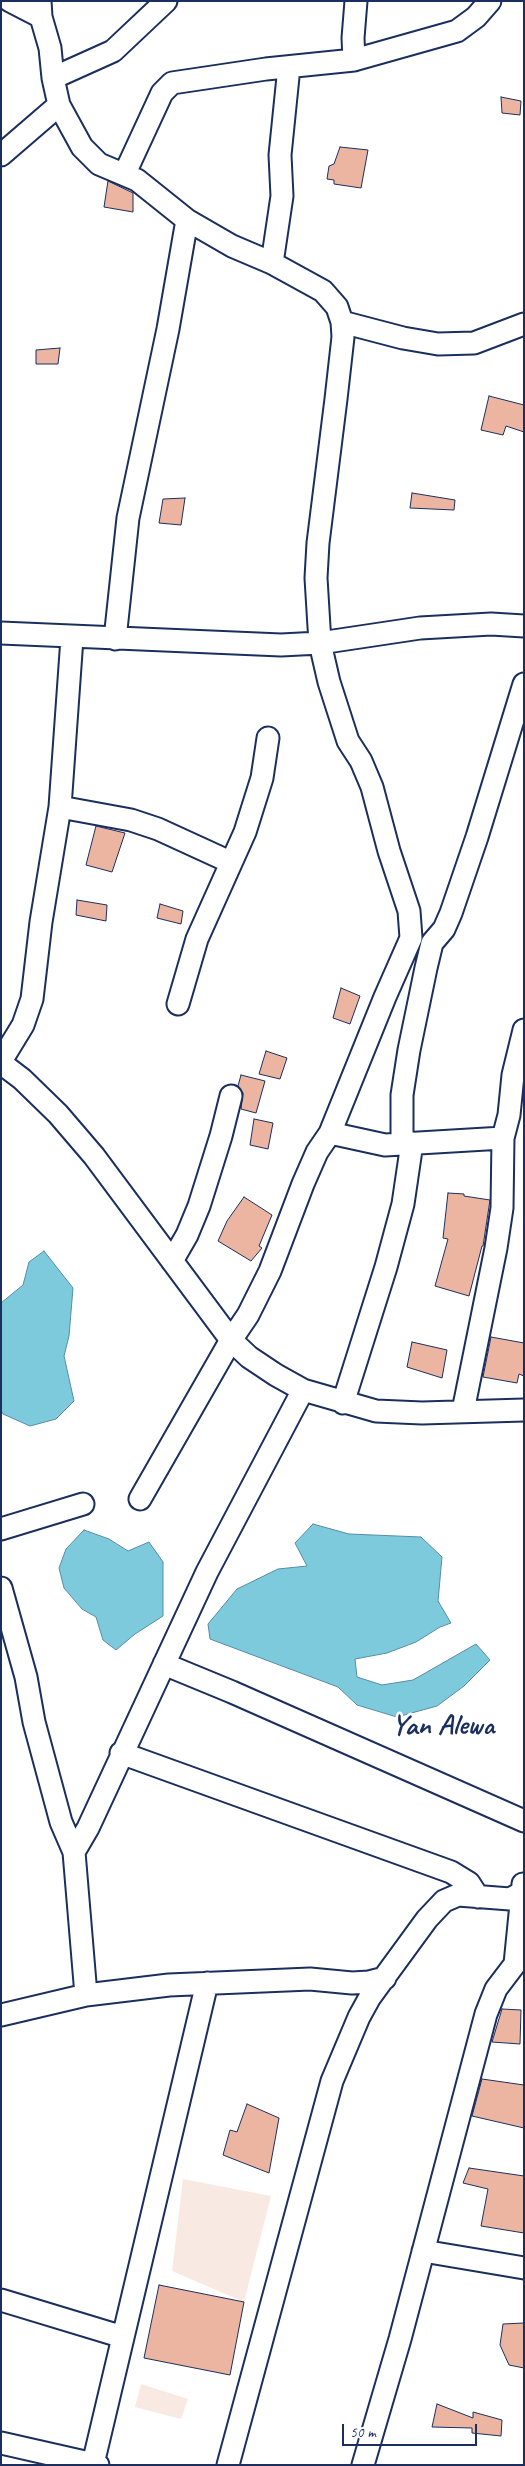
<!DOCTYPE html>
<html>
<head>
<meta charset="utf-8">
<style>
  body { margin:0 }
  #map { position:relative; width:525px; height:2466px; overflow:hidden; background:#fff; font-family:Caveat,sans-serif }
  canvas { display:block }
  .frame { position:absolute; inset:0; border:2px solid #1b2f5e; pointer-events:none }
  .scale { position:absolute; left:342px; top:2424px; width:135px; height:22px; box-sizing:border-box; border:2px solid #1b2f5e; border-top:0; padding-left:6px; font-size:15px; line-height:18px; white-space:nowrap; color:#1b2f5e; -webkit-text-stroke:4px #fff; paint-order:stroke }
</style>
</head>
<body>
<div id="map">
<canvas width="525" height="2466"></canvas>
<div class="frame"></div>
<div class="scale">50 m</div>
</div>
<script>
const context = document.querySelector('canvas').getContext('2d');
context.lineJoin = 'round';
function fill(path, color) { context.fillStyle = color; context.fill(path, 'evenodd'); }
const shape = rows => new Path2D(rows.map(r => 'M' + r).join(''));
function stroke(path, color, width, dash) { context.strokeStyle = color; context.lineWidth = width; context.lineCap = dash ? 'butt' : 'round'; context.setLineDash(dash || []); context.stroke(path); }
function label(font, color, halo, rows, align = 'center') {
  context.font = font + ' Caveat,sans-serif'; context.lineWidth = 5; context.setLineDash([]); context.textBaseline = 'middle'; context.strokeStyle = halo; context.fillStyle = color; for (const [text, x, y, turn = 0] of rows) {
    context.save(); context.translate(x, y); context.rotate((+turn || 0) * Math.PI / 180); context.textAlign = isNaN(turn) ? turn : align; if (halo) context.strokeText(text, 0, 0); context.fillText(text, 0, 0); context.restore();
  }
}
fill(shape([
  [183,2179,271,2196,244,2302,172,2271],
  [141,2384,188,2399,181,2419,135,2407]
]), '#f9e9e3');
const water = shape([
  [44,1251,73,1288,69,1336,64,1356,74,1401,56,1419,30,1426,3,1414,1,1410,1,1303,23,1285,29,1262,44,1251],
  [313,1524,349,1534,421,1537,442,1557,438,1601,451,1623,440,1627,416,1642,387,1653,355,1659,357,1677,382,1685,413,1680,476,1644,490,1660,464,1686,437,1706,397,1717,357,1705,338,1687,210,1639,208,1624,237,1589,278,1569,307,1566,295,1543,313,1524],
  [84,1530,109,1539,128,1551,149,1542,163,1562,163,1616,135,1634,116,1650,103,1640,96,1617,82,1609,64,1588,59,1568,66,1549,84,1530]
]);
fill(water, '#7ecadd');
stroke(water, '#568caa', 1);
const building = shape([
  [501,97,521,101,520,115,502,113,501,97],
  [340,147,368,150,361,188,334,184,334,180,327,179,329,166,334,164,340,147],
  [108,181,133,193,133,212,104,207,108,181],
  [60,348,58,364,36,364,36,350,60,348],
  [489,396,524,405,524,432,506,426,503,435,481,430,489,396],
  [412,493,455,500,454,510,410,508,412,493],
  [185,498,181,525,159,523,163,499,185,498],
  [96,826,125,833,112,872,86,865,96,826],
  [77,900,107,905,106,921,76,915,77,900],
  [160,904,183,911,181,924,157,918,160,904],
  [341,988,360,996,350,1024,333,1018,341,988],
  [266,1051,287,1058,280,1079,259,1074,266,1051],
  [241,1075,265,1081,256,1113,241,1109,243,1093,238,1086,241,1075],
  [254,1119,273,1123,268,1149,250,1145,254,1119],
  [448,1193,464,1194,464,1196,490,1200,483,1246,482,1246,469,1296,435,1286,448,1239,443,1238,448,1193],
  [244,1197,272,1215,259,1246,262,1248,251,1261,218,1241,227,1221,244,1197],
  [491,1337,524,1343,524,1376,519,1374,517,1383,483,1377,491,1337],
  [412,1342,447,1350,442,1378,407,1367,412,1342],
  [502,2009,521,2010,520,2044,492,2042,502,2009],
  [482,2079,524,2085,524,2128,472,2116,482,2079],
  [247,2104,279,2118,269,2173,223,2155,230,2130,237,2132,247,2104],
  [469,2168,524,2176,524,2233,481,2226,488,2189,463,2183,469,2168],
  [159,2285,244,2302,230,2375,144,2358,159,2285],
  [524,2323,524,2368,509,2365,500,2345,503,2324,524,2323],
  [437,2404,473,2418,473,2412,502,2420,501,2436,472,2433,472,2428,432,2427,437,2404]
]);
fill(building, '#ecb5a2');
stroke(building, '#1b2f5e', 1);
const street = shape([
  [10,1,41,17],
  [40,1,41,17,50,48,53,78,59,105,82,147,99,164,137,180,187,220,232,246,272,263,323,291,337,307,342,322,403,338,438,344,474,343,524,324],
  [354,60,353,38,356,1],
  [53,78,113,51,166,1],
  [1,155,59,105],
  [125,173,162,93,172,83,266,69,354,60,457,31,476,17,490,1],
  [272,263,282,196,280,155,289,67],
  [1,633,281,645,320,643,420,628,491,624,524,626],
  [115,639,128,518,168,329,187,220],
  [60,807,131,820,158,829,230,862],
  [178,1004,197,939,245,832,262,778,268,738],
  [1,1061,23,1025,32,999,41,922,60,807,72,638],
  [1,1063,22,1079,58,1114,94,1156,231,1340,249,1357,276,1375,303,1390,376,1411,422,1413,524,1410],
  [330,1133,385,1145,503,1138],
  [402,1144,402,1095,409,1050,426,968,432,943,444,929,451,913,477,837,524,684],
  [172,1261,187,1235,199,1206,221,1136,231,1096],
  [343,1403,386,1267,403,1204,412,1143],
  [463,1411,496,1248,502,1208,503,1138,509,1115,513,1075,524,1030],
  [140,1499,231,1340,248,1315,270,1271,303,1184,317,1152,330,1133,385,997,411,938,409,911,389,851,372,787,361,761,348,741,329,682,320,643,316,578,318,543,336,399,343,337,342,322],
  [1,1529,83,1504],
  [1,1588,26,1677,34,1722,61,1822,74,1852,86,1995],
  [164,1664,232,1692,524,1821],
  [121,1753,451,1872,469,1883,478,1897],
  [74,1852,88,1828,207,1572,303,1390],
  [1,2015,86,1995,169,1985,310,1979,352,1983,369,1982,385,1978],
  [423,2251,524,2268],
  [1,2300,123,2337],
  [1,2443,98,2465],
  [93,2464,207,1983],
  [228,2465,332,2081,359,2017,370,1997,427,1919,444,1901,458,1895,510,1899,521,1893],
  [363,2465,400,2339,486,2014,496,1989,515,1964,523,1884]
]);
stroke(street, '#1b2f5e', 25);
stroke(street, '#fff', 21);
label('bold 29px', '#1b2f5e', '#fff', [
  ["Yan Alewa",443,1726]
]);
</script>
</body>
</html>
